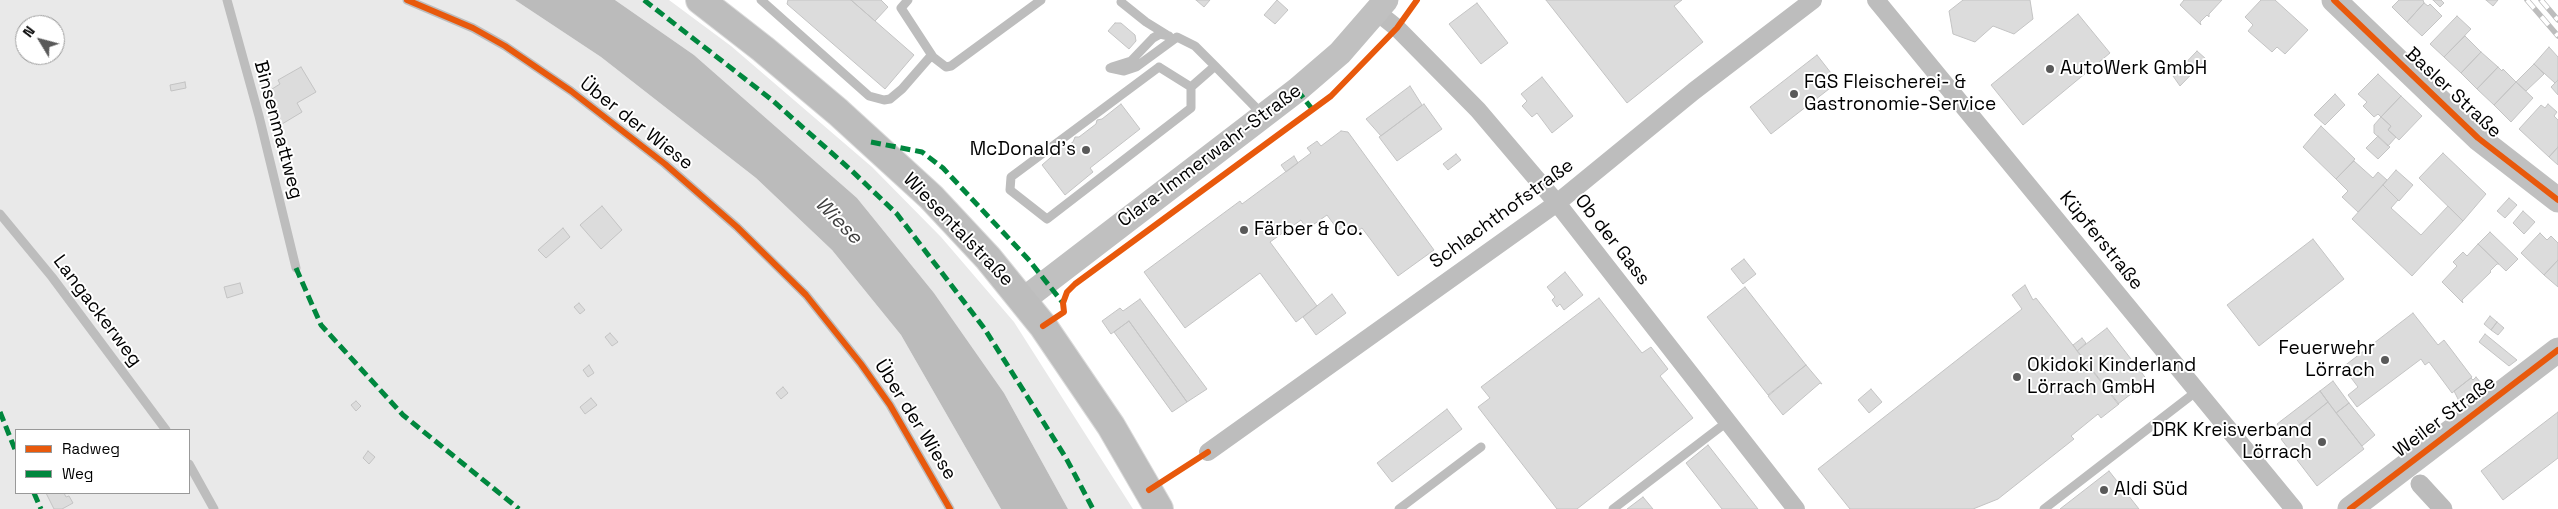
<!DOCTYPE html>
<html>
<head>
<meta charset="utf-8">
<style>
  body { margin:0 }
  #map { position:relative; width:2558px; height:509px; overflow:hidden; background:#fff; font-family:"Space Grotesk",sans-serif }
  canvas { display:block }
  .legend { position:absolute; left:15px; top:429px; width:175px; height:65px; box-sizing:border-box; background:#fff; border:1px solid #999; margin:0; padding:6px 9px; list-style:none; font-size:15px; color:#000 }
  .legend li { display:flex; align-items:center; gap:10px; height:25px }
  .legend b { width:25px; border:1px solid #999 }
  .north { position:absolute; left:15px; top:15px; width:50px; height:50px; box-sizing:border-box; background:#fff; border:1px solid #999; border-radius:50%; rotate:307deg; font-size:14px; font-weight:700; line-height:20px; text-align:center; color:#000 }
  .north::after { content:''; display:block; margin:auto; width:18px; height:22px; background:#595959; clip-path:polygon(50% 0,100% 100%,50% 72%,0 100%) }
</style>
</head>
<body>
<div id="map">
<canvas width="2558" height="509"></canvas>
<ul class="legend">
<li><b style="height:6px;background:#e8590c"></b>Radweg</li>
<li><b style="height:6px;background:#00873e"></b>Weg</li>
</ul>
<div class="north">N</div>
</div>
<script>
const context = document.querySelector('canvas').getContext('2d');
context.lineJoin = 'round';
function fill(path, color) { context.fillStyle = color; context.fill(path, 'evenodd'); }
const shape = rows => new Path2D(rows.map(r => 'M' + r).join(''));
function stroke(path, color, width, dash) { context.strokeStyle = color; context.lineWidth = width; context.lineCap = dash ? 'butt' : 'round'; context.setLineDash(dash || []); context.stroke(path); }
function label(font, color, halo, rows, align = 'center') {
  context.font = font + ' "Space Grotesk",sans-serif'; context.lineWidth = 4; context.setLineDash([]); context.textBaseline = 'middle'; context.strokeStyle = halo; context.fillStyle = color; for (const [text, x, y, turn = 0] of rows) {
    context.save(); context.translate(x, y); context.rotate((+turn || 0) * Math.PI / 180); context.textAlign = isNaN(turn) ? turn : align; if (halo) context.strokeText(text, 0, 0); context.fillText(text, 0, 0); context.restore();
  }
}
fill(shape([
  [0,0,515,0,601,57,756,178,832,250,901,335,1001,509,0,509],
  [25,25,55,25,55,55,25,55],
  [16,430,189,430,189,493,16,493],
  [615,0,669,0,731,46,872,167,941,237,1014,322,1133,509,1068,509,1004,393,934,293,857,198,694,55]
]), '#e9e9e9');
fill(shape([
  [515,0,615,0,694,55,857,198,934,293,1004,393,1068,509,1001,509,901,335,832,250,756,178,601,57]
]), '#bbb');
stroke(shape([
  [2420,484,2443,509]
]), '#bbb', 19);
const building = shape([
  [788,0,851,0,914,55,885,89,787,4,788,0],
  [851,0,881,0,888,7,875,21,851,0],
  [1196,0,1210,0,1204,7,1196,0],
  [1277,0,1288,10,1275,24,1264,15,1277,0],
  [1546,0,1682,0,1674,6,1703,42,1627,103,1546,0],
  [1963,0,2030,0,2033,19,2014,34,1993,26,1975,42,1953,34,1949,11,1963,0],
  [2184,0,2222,0,2209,14,2209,17,2207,15,2200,22,2201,25,2180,5,2184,0],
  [2261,0,2275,0,2308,30,2285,54,2277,47,2272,52,2248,31,2253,25,2245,17,2261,0],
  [2399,0,2423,0,2424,3,2407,22,2392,7,2399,0],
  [2433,0,2441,0,2444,3,2440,7,2433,0],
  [2486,0,2498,0,2493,6,2486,0],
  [1477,3,1508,43,1481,64,1449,24,1477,3],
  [2424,3,2428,6,2430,4,2442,16,2422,36,2407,22,2424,3],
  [2078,14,2110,53,2023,125,1991,85,2078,14],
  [2457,16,2471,29,2444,57,2430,44,2457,16],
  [1115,23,1121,23,1135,35,1136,41,1129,49,1108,31,1115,23],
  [2465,36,2481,52,2461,73,2444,57,2465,36],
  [2549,47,2558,57,2558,80,2555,83,2534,64,2549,47],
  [2197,51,2206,59,2180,86,2173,76,2197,51],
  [2481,52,2498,67,2477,89,2461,73,2481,52],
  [1817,55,1838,82,1771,134,1750,107,1817,55],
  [2534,64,2544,74,2526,91,2516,82,2534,64],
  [301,67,316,92,297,103,302,112,282,124,264,94,280,84,278,80,301,67],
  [2498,67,2502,71,2503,69,2516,82,2494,105,2477,89,2498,67],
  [2378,74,2401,96,2381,117,2378,114,2374,117,2363,106,2367,102,2358,94,2378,74],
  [1542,77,1573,116,1552,133,1537,113,1532,117,1522,106,1527,101,1521,94,1542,77],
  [2558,80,2558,95,2551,87,2558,80],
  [185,82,186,88,171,91,170,85,185,82],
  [2516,82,2533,98,2511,122,2494,105,2516,82],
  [1410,86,1422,105,1381,136,1366,119,1410,86],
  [2335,94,2345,105,2325,125,2314,115,2335,94],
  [2401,96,2422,116,2399,140,2388,130,2391,126,2381,117,2401,96],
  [1121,104,1140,129,1090,168,1093,172,1065,195,1042,165,1066,144,1067,146,1073,142,1075,137,1079,137,1096,124,1097,120,1102,119,1121,104],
  [1424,104,1442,129,1397,161,1379,137,1424,104],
  [2548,104,2557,112,2554,116,2558,120,2558,147,2549,157,2519,129,2541,105,2545,108,2548,104],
  [2381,117,2391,126,2388,130,2396,137,2388,146,2374,133,2374,125,2381,117],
  [2321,126,2355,159,2336,179,2303,147,2321,126],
  [1341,131,1348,132,1434,250,1398,276,1362,228,1353,234,1347,224,1338,230,1327,215,1307,229,1301,220,1270,242,1317,306,1296,322,1260,273,1185,328,1144,272,1240,201,1242,204,1311,153,1307,148,1317,141,1321,146,1341,131],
  [2378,136,2390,147,2378,159,2366,148,2378,136],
  [2558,147,2558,165,2549,157,2558,147],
  [2443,153,2486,194,2463,221,2419,178,2443,153],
  [1456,154,1461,160,1448,170,1443,164,1456,154],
  [1294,156,1298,163,1286,172,1281,165,1294,156],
  [2354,161,2373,178,2378,172,2387,180,2358,212,2342,197,2348,191,2336,179,2354,161],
  [2396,170,2413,185,2399,201,2383,185,2396,170],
  [2383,185,2398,200,2391,208,2421,235,2448,206,2463,221,2412,276,2352,219,2383,185],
  [2509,198,2517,205,2505,218,2497,211,2509,198],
  [602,206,622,230,601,249,580,225,602,206],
  [2523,211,2535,222,2524,234,2513,223,2523,211],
  [563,228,570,237,546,258,538,250,563,228],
  [2490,232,2518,259,2506,271,2478,244,2490,232],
  [2540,233,2547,240,2551,236,2558,243,2558,260,2544,275,2521,253,2540,233],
  [2313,239,2344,279,2259,346,2227,305,2313,239],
  [2478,244,2499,264,2497,264,2490,271,2491,272,2462,300,2463,303,2442,282,2457,266,2453,262,2463,252,2467,256,2478,244],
  [1744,259,1756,274,1743,284,1731,269,1744,259],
  [2558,260,2558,287,2544,275,2558,260],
  [1565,272,1583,295,1564,310,1560,304,1557,307,1552,300,1555,297,1547,287,1565,272],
  [240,283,243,293,227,298,224,287,240,283],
  [2025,285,2033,300,2036,298,2119,404,2101,418,2098,414,2071,436,2074,439,1998,499,1973,509,1850,509,1818,469,2022,309,2012,295,2025,285],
  [1745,287,1806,365,1768,395,1707,317,1745,287],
  [1332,294,1346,313,1316,335,1303,317,1332,294],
  [1599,298,1642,353,1651,347,1668,369,1660,376,1693,418,1577,509,1557,509,1478,407,1490,398,1481,387,1599,298],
  [1140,299,1207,389,1187,402,1129,321,1111,334,1102,321,1120,308,1123,311,1140,299],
  [579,303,585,310,580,314,574,307,579,303],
  [2413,313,2438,345,2444,340,2472,377,2452,393,2429,362,2425,365,2421,359,2357,407,2348,395,2358,387,2343,367,2413,313],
  [2490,316,2497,322,2491,330,2484,324,2490,316],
  [1129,321,1187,402,1172,412,1114,332,1129,321],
  [2497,322,2504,328,2498,335,2491,330,2497,322],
  [2107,328,2148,381,2118,404,2077,351,2107,328],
  [610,333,618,342,612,346,605,337,610,333],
  [2485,334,2517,360,2509,366,2479,342,2485,334],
  [2082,338,2086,343,2077,351,2073,345,2082,338],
  [589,365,594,373,588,377,583,370,589,365],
  [1806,365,1822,384,1820,383,1783,415,1768,396,1806,365],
  [2476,377,2482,384,2459,401,2454,391,2471,378,2473,380,2476,377],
  [2333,381,2349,403,2336,413,2320,391,2333,381],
  [783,387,788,393,781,399,776,393,783,387],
  [1871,389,1882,402,1869,413,1858,400,1871,389],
  [2320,391,2328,402,2286,436,2277,424,2320,391],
  [591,398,597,405,585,414,580,407,591,398],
  [356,401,361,406,356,411,351,405,356,401],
  [2328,402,2364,449,2317,486,2281,439,2328,402],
  [2349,403,2375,435,2362,446,2336,413,2349,403],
  [1447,409,1462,429,1392,482,1377,463,1447,409],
  [2558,412,2558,458,2503,500,2481,471,2558,412],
  [1708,445,1758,509,1722,509,1686,463,1708,445],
  [368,451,375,457,369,464,363,458,368,451],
  [2109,471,2139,509,2060,509,2109,471],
  [46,493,64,493,66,497,69,496,73,503,62,509,54,509,46,493],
  [1643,497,1653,509,1627,509,1643,497]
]);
fill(building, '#dcdcdc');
stroke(building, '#c4c4c4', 1);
const primary = shape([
  [700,0,763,49,838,112,931,197,988,258,1043,326,1111,426,1159,509]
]);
stroke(primary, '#dbdbdb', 30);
stroke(shape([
  [227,0,259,116,296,268],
  [407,0,473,28,505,46,571,91,665,164,737,227,806,295,861,364,890,405,950,509],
  [761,0,869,96,884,100,890,99,902,89,929,58,933,57,946,67,951,66,1041,0],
  [908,0,901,8,933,57],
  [1121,2,1146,22,1167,35],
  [1112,67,1131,61,1153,38,1160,34,1169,36],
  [1159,67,1191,87,1191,108,1047,219,1010,190,1011,177,1159,67],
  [1110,68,1124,71,1136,67,1177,37,1195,46,1215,66],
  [1191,87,1215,66,1262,114],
  [0,214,52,277,166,430],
  [189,464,214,509],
  [1399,509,1481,447],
  [1613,509,1727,422],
  [2044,509,2197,391]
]), '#bdbdbd', 9);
stroke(shape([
  [1876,0,2294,509],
  [1377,12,1397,28,1478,110,1557,203,1796,509],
  [1208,452,1557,203,1694,91,1813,0]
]), '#bdbdbd', 18);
stroke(shape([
  [2334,0,2478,138,2558,200],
  [1023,300,1297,90,1340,53,1386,0],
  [2350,509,2558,350]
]), '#c0c0c0', 25);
stroke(primary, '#bdbdbd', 28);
const rail = shape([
  [2527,0,2558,36],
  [2541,0,2558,20]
]);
stroke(rail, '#bdbdbd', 5.5);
stroke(rail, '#fff', 4, [11]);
stroke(shape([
  [644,0,772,100,852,171,897,214,984,328,1066,458,1093,509],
  [1297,90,1313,110],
  [871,142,922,152,943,168,1028,259,1063,303],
  [296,268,321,325,403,415,519,509],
  [0,412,16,452],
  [34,493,41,509]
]), '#00873e', 5, [10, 5]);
stroke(shape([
  [407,0,473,28,505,46,571,91,665,164,737,227,806,295,861,364,890,405,950,509],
  [2334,0,2478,138,2558,200],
  [1043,326,1064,312,1063,303,1067,292,1075,284,1331,96,1397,28,1417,0],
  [1149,490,1208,452],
  [2350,509,2558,350]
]), '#e8590c', 6);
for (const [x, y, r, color] of [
  [2050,69,5,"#595959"],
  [1794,94,5,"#595959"],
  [1086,150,5,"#595959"],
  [1244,230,5,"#595959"],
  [2385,360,5,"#595959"],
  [2017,377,5,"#595959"],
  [2322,442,5,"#595959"],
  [2104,490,5,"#595959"]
]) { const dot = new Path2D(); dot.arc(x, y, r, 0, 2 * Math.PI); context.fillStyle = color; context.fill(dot); stroke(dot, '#fff', 2); }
label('19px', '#000', '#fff', [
  ["AutoWerk GmbH",2060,69],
  ["FGS Fleischerei- &",1804,83],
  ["Gastronomie-Service",1804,105],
  ["McDonald's",1076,150,"right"],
  ["Färber & Co.",1254,230],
  ["Feuerwehr",2375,349,"right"],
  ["Lörrach",2375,371,"right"],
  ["Okidoki Kinderland",2027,366],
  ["Lörrach GmbH",2027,388],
  ["DRK Kreisverband",2312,431,"right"],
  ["Lörrach",2312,453,"right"],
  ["Aldi Süd",2114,490]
], 'left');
label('19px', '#000', '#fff', [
  ["Basler Straße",2453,93,43],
  ["Über der Wiese",636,124,38],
  ["Binsenmattweg",278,130,75],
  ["Clara-Immerwahr-Straße",1210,156,-37],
  ["Schlachthofstraße",1502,214,-36],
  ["Wiesentalstraße",958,230,46],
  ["Ob der Gass",1612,240,52],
  ["Küpferstraße",2101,241,51],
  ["Langackerweg",97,311,53],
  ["Weiler Straße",2445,417,-37],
  ["Über der Wiese",915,420,58]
]);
label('italic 20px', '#3f3f3f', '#fff', [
  ["Wiese",838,221,45]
]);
</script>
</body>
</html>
